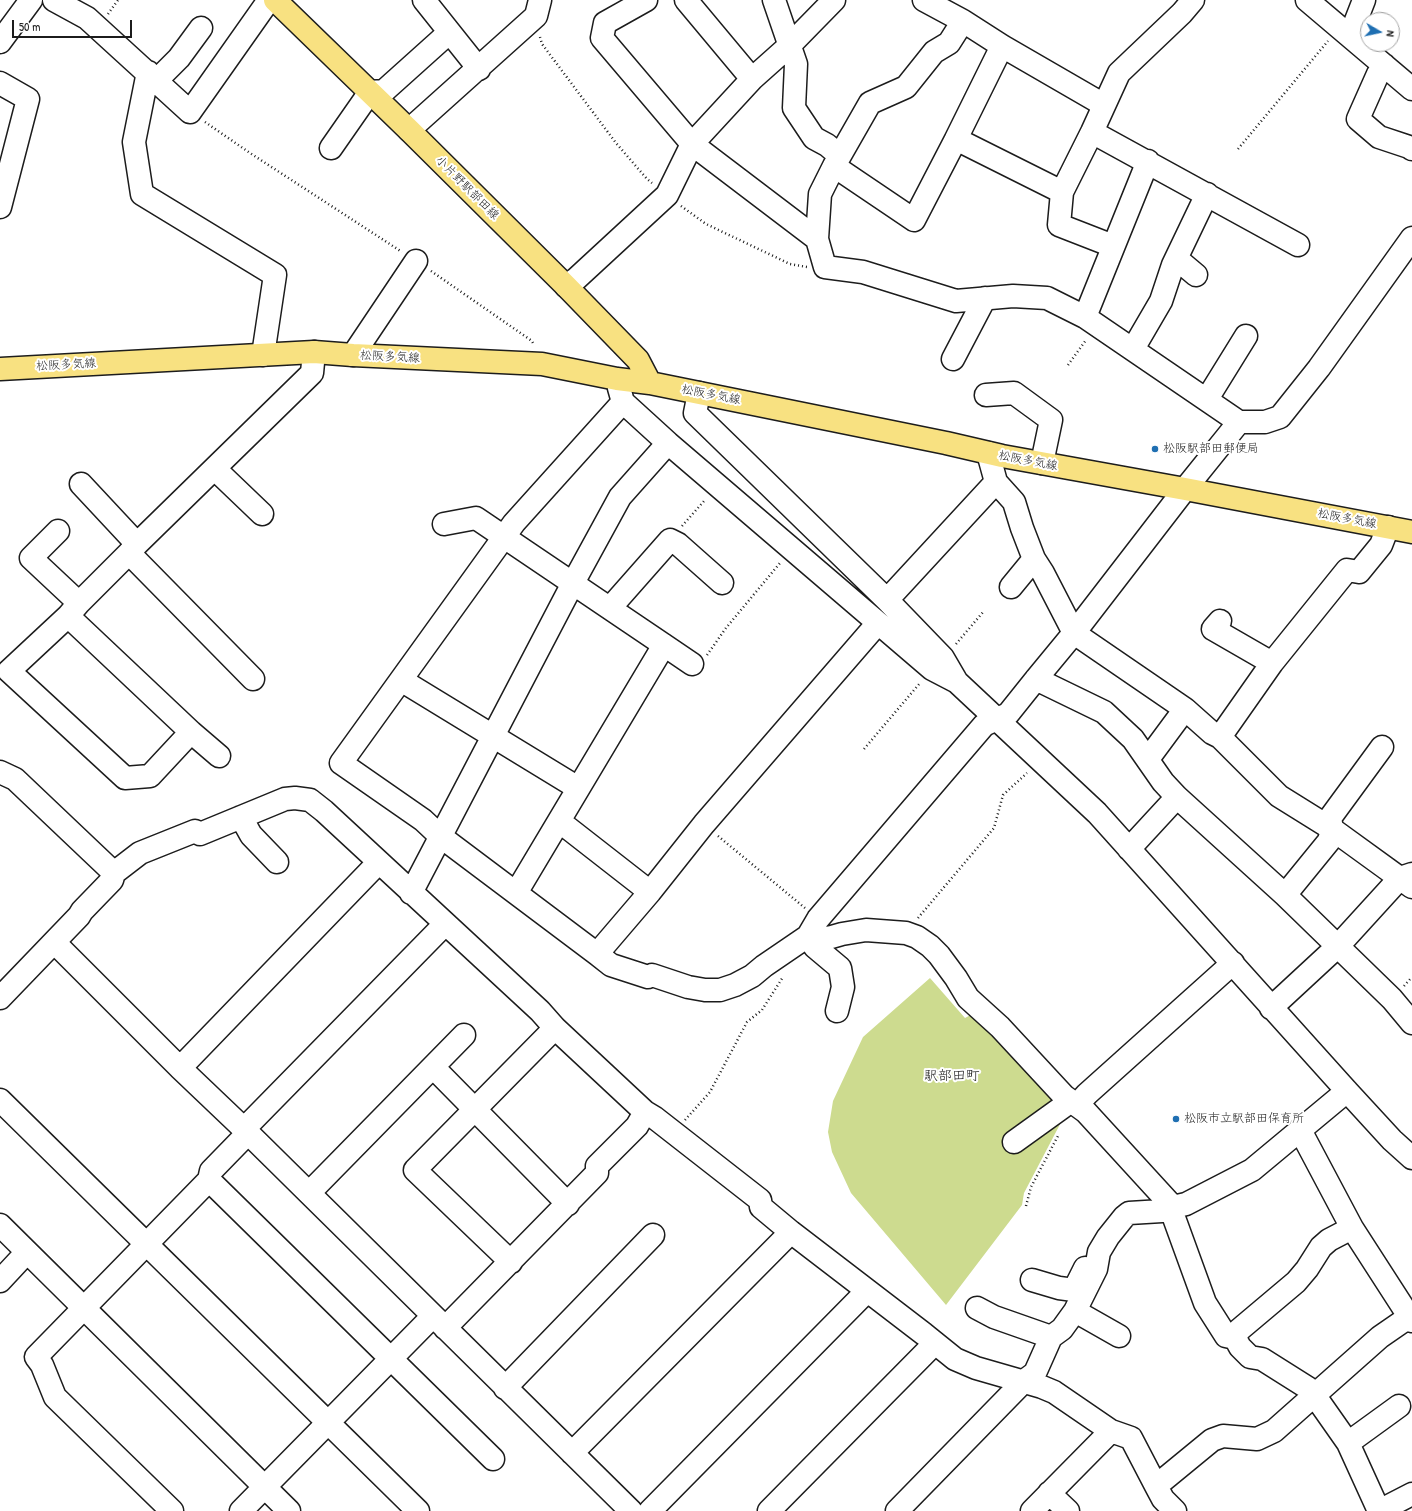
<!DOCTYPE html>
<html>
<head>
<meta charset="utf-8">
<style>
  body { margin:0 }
  #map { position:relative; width:1412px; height:1511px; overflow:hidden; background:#fff; font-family:"Patrick Hand",sans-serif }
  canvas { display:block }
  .north { position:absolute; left:1360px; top:12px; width:40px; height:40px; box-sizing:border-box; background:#fff; border:1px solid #a4a4a4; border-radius:50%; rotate:99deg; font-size:11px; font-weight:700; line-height:16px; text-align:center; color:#1c1c1c }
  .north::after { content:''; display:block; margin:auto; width:14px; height:18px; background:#1f6fb2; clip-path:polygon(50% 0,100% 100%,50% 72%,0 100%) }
  .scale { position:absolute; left:12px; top:20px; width:120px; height:18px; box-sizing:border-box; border:2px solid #1c1c1c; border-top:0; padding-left:5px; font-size:12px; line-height:14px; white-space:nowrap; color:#1c1c1c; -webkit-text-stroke:3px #fff; paint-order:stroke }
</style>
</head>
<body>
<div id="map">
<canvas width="1412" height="1511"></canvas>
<div class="north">N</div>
<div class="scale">50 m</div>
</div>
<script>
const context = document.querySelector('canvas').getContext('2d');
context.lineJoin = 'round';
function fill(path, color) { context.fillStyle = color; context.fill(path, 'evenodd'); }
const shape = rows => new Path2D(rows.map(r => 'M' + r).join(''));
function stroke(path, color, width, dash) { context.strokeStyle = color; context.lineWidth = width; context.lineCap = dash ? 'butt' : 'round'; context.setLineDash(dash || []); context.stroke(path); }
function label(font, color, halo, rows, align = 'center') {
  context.font = font + ' "Patrick Hand","Klee One",sans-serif'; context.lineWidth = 4; context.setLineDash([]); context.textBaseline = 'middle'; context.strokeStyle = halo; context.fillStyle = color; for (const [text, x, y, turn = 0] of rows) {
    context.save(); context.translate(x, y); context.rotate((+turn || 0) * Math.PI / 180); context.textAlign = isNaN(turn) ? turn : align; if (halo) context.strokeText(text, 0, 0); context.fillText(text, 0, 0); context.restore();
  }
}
fill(shape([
  [930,978,965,1018,978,1011,1068,1109,1024,1193,1022,1205,946,1305,851,1193,832,1152,828,1132,833,1101,863,1037]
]), '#cddb8f');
const minor = shape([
  [54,0,87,18,190,112,269,0],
  [424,0,479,69],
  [646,0,605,23,602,38,692,144,817,239,820,194,834,166],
  [686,0,752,79],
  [774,0,796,64,794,108,814,138,827,145,839,155],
  [924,0,963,21],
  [1307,0,1412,89],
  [1350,36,1364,0],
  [0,42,31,0],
  [1384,65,1378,74,1358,119,1379,137,1409,147,1412,149],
  [148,72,134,142,142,194,275,275,263,355],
  [157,80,179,58,201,28],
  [0,83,28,99,0,207],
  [409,130,536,16,540,0],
  [1092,132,1298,245],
  [956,139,1002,46],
  [331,148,370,92,384,91,443,38],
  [1062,192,956,139,914,220,834,166,870,103,906,87,934,52,949,43,963,21,1002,46,1104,105],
  [817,239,825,267,863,272,956,301,1013,296,1047,298,1085,317,1148,161],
  [1113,246,1059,225,1062,192,1092,132,1119,73,1182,13,1193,0],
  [1177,259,1196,275],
  [566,286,576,279,667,195,692,144,752,79,789,46,834,0],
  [1085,317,1239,422],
  [1133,349,1161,301,1173,265,1207,194],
  [353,355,416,261],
  [953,359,985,298],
  [619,388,623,402,668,443,932,669,957,682,1097,813,1347,1091,1392,1140,1412,1158],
  [699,393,695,413,887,600,943,658,957,682],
  [986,395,1014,393,1051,420,1042,463],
  [1207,399,1246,336],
  [623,402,514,523,341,763,423,820,440,836,597,954,611,965,648,977,652,975,688,987,705,990,720,990,735,985,752,976,764,966,808,936,818,919,984,725,1008,714,1036,679,1074,633,1185,489,1239,422,1265,422,1280,417,1319,368,1412,238],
  [988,453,996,482,1014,502,1022,528,1034,559,1043,573,1074,633,1185,709,1212,733,1220,737,1279,796,1332,829,1412,887],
  [215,469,262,514],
  [81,484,137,544],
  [444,524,476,518,664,645],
  [58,531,31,558,79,603],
  [129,553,253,679],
  [1011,587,1034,559],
  [887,600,996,482],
  [610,608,670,540,678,544,722,583],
  [68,616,191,732,150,776,125,778,9,671,68,616,79,603,129,553,137,544,312,373,314,352],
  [1220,621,1213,629,1272,663],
  [1036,679,1104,712,1133,739,1163,782,1177,797,1285,895,1392,999,1412,1023],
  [401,680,578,788],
  [191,732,219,756],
  [1220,737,1272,663,1347,570,1359,572,1381,545,1388,527],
  [1148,759,1185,709],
  [0,772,15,779,114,873],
  [241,817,251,835,277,862],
  [559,821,650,892,597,954],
  [1129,849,1177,797],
  [650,892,704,824,878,623],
  [411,893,573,583,620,497,668,443],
  [516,893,664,645,692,664],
  [1285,895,1329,841,1332,829,1330,818,1382,747],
  [808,936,828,938,842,934,866,930,906,933,917,937,930,946,939,955,956,978,968,998,1000,1027,1064,1096,1086,1112,1173,1207,1186,1204,1252,1170,1347,1091],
  [808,936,815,947,840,968,843,987,837,1011],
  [54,942,180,1068,244,1129,631,1511],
  [0,998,79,916,82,911,112,880,114,873,140,853,195,831,200,834,285,799,295,798,310,800,324,811,540,1011,555,1028,645,1112,655,1118,760,1200,761,1207,791,1232,924,1334,955,1359,976,1368,1042,1387,1054,1392,1111,1431,1131,1438,1156,1486,1163,1499,1175,1511],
  [1271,1008,1338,946,1400,878,1412,874],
  [433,1067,568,1204],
  [180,1068,379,862],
  [0,1100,418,1511],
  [1077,1105,1087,1094,1233,963],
  [244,1129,445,924],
  [1300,1130,1352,1228,1412,1321],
  [1014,1142,1071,1101],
  [209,1180,493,1459],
  [309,1193,464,1035],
  [0,1225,289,1511],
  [511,1262,415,1170,555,1028],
  [1032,1280,1059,1288,1074,1290,1085,1268],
  [0,1281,27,1252],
  [977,1308,994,1317,1051,1337],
  [1075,1311,1119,1336],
  [445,1328,597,1173,597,1166,637,1126,645,1112],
  [1235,1338,1239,1330,1296,1282,1307,1269,1321,1247,1329,1240,1352,1228],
  [505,1388,653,1235],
  [1348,1443,1399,1406],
  [572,1453,791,1232],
  [1156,1486,1212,1440,1223,1436,1257,1439,1274,1431,1380,1337,1409,1317],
  [1049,1493,1068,1511],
  [172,1511,55,1397,42,1365,36,1357,209,1180,211,1171,248,1133],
  [241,1511,433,1316],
  [650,1511,867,1291],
  [769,1511,935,1343],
  [897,1511,1024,1381,1035,1373,1051,1337,1062,1329,1075,1311,1096,1269,1099,1252,1108,1237,1124,1217,1129,1213,1162,1211,1173,1207,1173,1215,1205,1303,1226,1336,1235,1338,1240,1347,1250,1357,1262,1359,1308,1388,1315,1396,1348,1443,1379,1511],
  [1032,1511,1111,1431],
  [1379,1511,1412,1494]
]);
const major = shape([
  [275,0,409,130,566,286,638,360,650,383],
  [0,369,314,352,353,355,542,364,617,379,650,383,946,443,1002,456,1185,489,1412,532]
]);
stroke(minor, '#1c1c1c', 25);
stroke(major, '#1c1c1c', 25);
stroke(shape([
  [108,14,118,0],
  [540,37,542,44,616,143,647,179,652,183],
  [205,122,250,153,402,252],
  [1238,149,1328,41],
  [681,206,706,224,790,264,807,267],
  [431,271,532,341,534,345],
  [1068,365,1086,340],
  [682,526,705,500],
  [956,644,984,611],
  [707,655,726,628,780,563],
  [864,749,920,683],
  [718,836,805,908],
  [918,918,994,828,1003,795,1027,773],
  [1404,986,1412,977],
  [685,1120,710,1092,747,1022,762,1010,783,977],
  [1026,1206,1031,1187,1059,1134]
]), '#1c1c1c', 2.5, [1, 3]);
stroke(minor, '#fff', 22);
stroke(major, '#f8e181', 22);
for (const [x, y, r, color] of [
  [1155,449,4,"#1f6fb2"],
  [1176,1119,4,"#1f6fb2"]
]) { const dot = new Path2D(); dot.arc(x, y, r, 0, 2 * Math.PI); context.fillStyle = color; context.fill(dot); stroke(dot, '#fff', 1.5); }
label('12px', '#1c1c1c', '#fff', [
  ["小片野駅部田線",467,188,45],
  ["松阪多気線",390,357,3],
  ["松阪多気線",66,365,-3],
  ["松阪多気線",711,395,11],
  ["松阪多気線",1028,461,11],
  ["松阪多気線",1347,519,11]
]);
label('12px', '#1c1c1c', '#fff', [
  ["松阪駅部田郵便局",1163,449],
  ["松阪市立駅部田保育所",1184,1119]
], 'left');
label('14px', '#1c1c1c', '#fff', [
  ["駅部田町",952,1076]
]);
</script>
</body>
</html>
